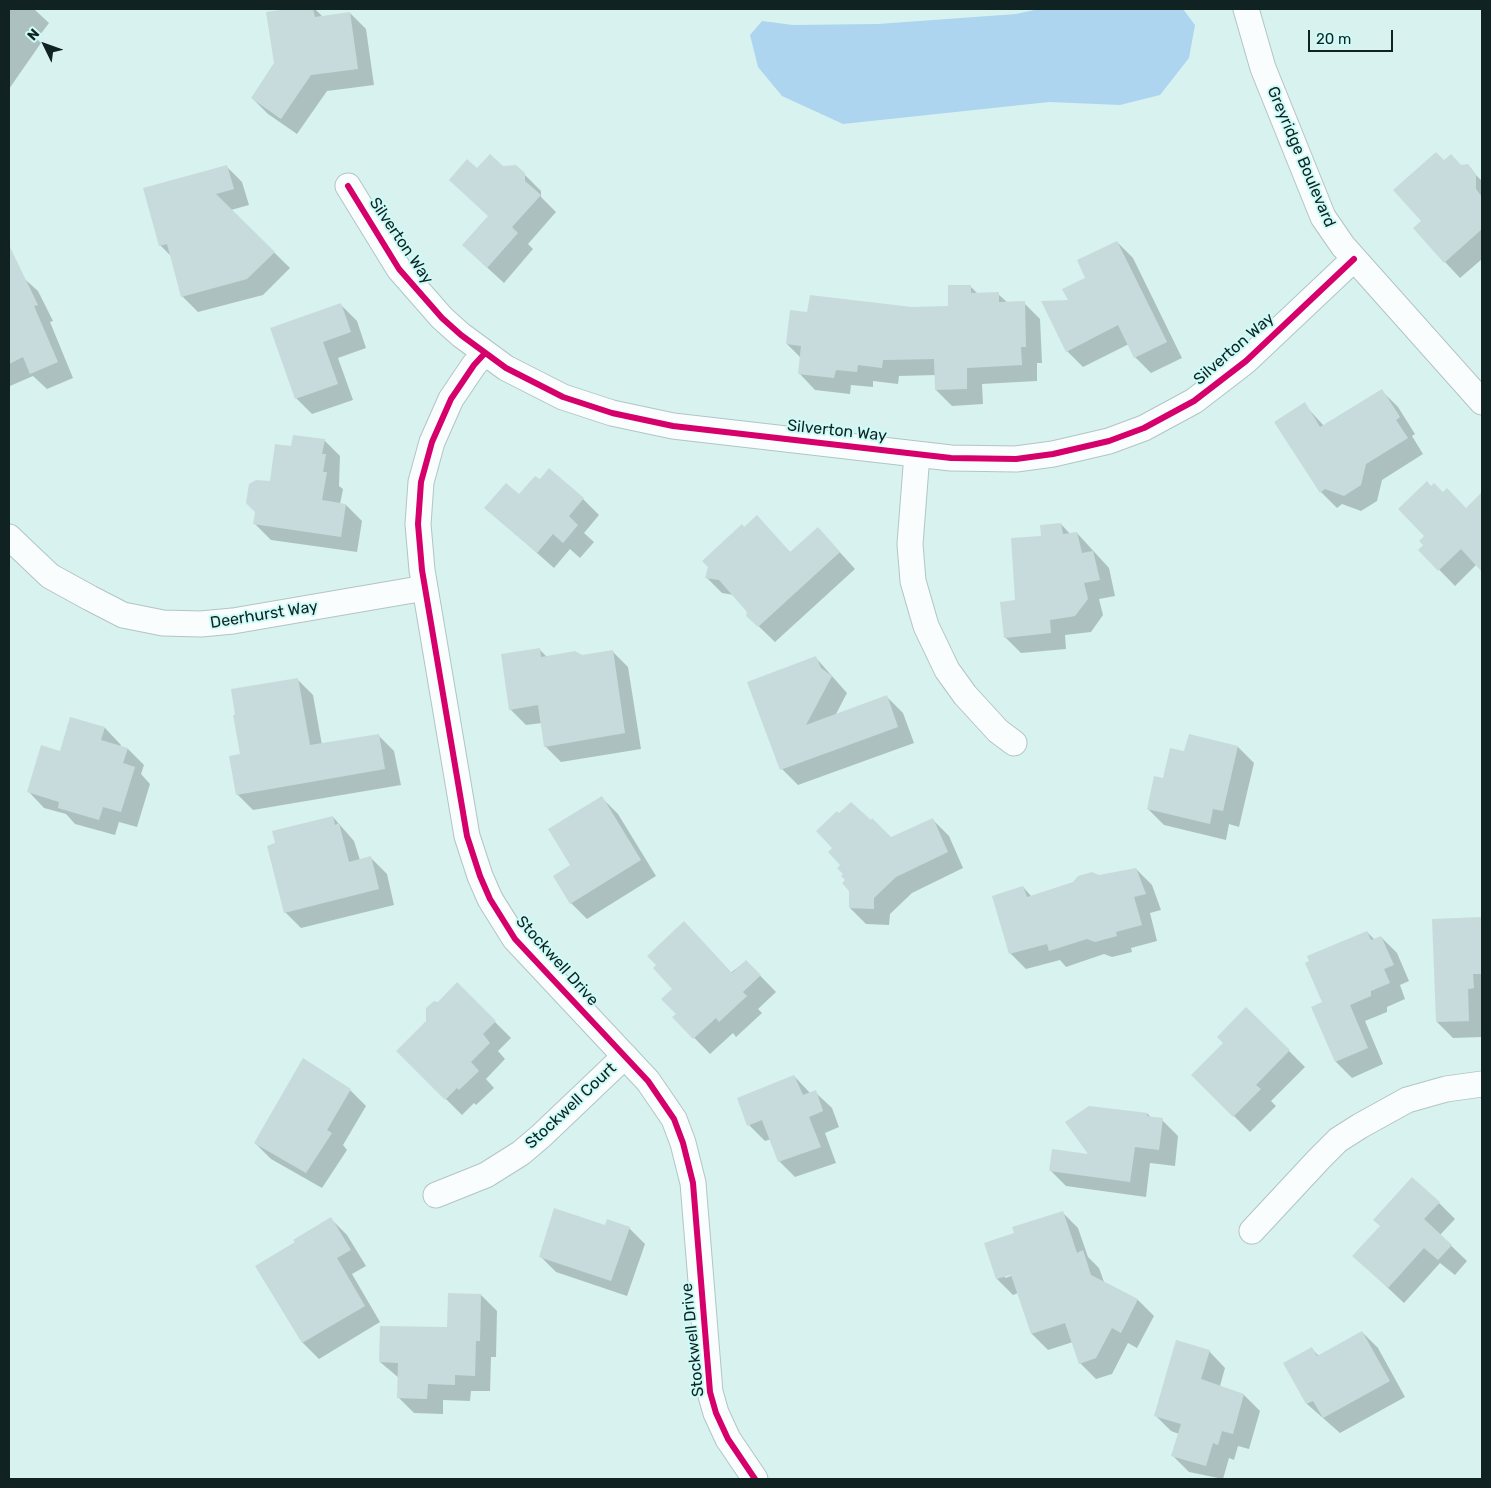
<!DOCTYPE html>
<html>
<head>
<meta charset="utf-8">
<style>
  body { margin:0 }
  #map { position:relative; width:1491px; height:1488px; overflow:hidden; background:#d8f2ef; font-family:Rubik,sans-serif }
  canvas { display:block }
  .frame { position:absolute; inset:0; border:10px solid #102221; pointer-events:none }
  .north { position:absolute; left:20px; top:20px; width:50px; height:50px; -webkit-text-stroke:4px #cdfcf8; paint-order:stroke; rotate:312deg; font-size:14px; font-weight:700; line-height:20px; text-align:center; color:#102221 }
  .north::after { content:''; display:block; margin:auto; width:18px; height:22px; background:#102221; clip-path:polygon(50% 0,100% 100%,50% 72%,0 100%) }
  .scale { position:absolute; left:1308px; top:30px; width:85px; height:22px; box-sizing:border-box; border:2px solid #102221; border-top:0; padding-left:6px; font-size:15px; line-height:18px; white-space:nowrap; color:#102221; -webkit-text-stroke:4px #cdfcf8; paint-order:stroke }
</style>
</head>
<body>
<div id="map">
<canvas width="1491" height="1488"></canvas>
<div class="frame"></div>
<div class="north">N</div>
<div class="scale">20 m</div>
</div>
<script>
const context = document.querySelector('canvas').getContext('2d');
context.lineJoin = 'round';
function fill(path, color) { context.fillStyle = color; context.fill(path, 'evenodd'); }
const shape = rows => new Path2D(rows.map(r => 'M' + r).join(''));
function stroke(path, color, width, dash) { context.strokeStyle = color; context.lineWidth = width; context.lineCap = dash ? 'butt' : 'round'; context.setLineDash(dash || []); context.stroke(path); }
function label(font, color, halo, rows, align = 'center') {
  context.font = font + ' Rubik,sans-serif'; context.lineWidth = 4; context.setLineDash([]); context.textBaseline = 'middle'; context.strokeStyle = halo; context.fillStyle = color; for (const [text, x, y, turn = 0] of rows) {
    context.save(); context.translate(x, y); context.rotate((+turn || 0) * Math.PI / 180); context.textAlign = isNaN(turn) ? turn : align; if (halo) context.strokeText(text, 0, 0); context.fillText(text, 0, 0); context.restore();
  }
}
fill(shape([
  [1039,9,1183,9,1195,25,1189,58,1160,95,1120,105,1049,102,843,124,782,96,758,67,750,35,762,21,793,25,878,24,1016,14]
]), '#add5f0');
fill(shape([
  [9,9,34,9,49,23,37,39,41,43,9,89],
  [293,9,315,9,323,17,350,13,366,29,374,85,327,91,297,134,268,114,252,98,276,63,268,13],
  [1444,162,1467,166,1482,181,1482,259,1460,278,1445,262],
  [226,166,242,182,249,205,231,210,290,268,263,295,198,312,182,296,171,256,160,245],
  [503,167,524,174,541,191,541,197,556,212,528,244,533,249,504,283,480,261,489,216,477,170],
  [1117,242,1133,258,1182,358,1151,373,1135,357,1129,344,1083,367,1067,351,1087,278],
  [18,273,38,291,53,321,50,322,73,378,47,389,33,376,10,386,9,385,9,277],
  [970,286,978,294,998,294,1008,303,1024,303,1040,319,1042,363,1037,363,1037,381,982,384,983,404,952,406,936,390,936,375,899,376,898,384,873,381,873,387,851,385,850,394,815,390,799,373,801,358,787,344,809,314,950,307],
  [341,305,357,321,366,348,338,358,353,400,312,414,296,398],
  [1382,391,1398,407,1415,434,1412,436,1423,454,1382,480,1377,501,1361,511,1342,504,1337,508,1321,492,1304,404,1324,426],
  [324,440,340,456,339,486,343,489,340,504,346,505,362,521,357,552,271,540,255,524,271,483,293,448],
  [1432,487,1466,509,1474,502,1482,510,1482,569,1477,564,1455,586,1420,550,1425,545],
  [519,496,583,499,599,515,584,533,594,542,580,558,570,549,554,568,486,508],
  [1061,524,1070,534,1077,533,1109,568,1115,596,1099,599,1103,615,1091,632,1065,635,1066,649,1021,653,1005,637,1016,601,1043,537],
  [745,528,772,533,791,553,818,528,855,569,775,642,747,615,748,611,734,595,722,593,706,577],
  [539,649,547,657,582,657,612,651,628,667,641,749,561,762,545,746,542,723,526,725,510,709],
  [816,658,847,693,835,716,887,697,903,713,914,743,798,785,782,769],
  [297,679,313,695,322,745,378,735,394,751,401,785,253,810,237,794,241,755],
  [71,718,105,728,121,745,120,747,128,749,144,765,141,774,150,784,137,827,119,822,115,835,75,824,66,814,44,808,28,791,61,753],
  [1238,747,1254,763,1239,827,1229,824,1226,840,1164,825,1148,809,1164,780,1185,753],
  [602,798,618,814,656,876,587,919,571,903,555,876,572,866],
  [333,817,354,841,360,860,371,858,387,874,394,905,301,928,285,912],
  [933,820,949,836,963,868,912,893,890,914,889,925,866,924,850,908,891,839],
  [1136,869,1152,885,1161,910,1150,913,1157,941,1131,948,1132,952,1112,957,1104,954,1066,967,1060,960,1026,969,1010,953,1023,887,1032,897,1073,883],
  [1482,919,1482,1037,1453,1038,1437,1022,1434,920],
  [1367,932,1375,940,1381,937,1397,953,1409,981,1400,985,1405,999,1387,1007,1387,1012,1365,1021,1383,1064,1352,1078,1336,1062,1323,1003],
  [746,961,776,992,758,1009,762,1013,736,1037,733,1033,710,1054,674,1017],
  [457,984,511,1038,498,1051,505,1059,486,1079,494,1088,476,1105,474,1103,462,1115,398,1051,428,1022],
  [1247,1009,1305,1067,1271,1101,1276,1106,1250,1132,1193,1075,1225,1043],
  [794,1076,810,1093,815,1092,832,1108,839,1127,825,1133,836,1163,795,1177,779,1161,771,1139,765,1141,749,1125],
  [350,1090,366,1106,343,1145,347,1150,322,1188,271,1159,255,1143],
  [1089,1107,1148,1114,1151,1118,1162,1120,1178,1136,1175,1166,1150,1163,1146,1197,1066,1186,1050,1170,1091,1155],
  [1439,1203,1455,1219,1440,1235,1467,1261,1455,1275,1440,1263,1404,1303,1354,1256],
  [1062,1212,1078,1228,1088,1257,1099,1268,1104,1282,1138,1300,1154,1316,1137,1348,1128,1343,1112,1374,1096,1379,1080,1363,1073,1342,1048,1350,1032,1334,1018,1293,1013,1295,997,1279,1015,1234],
  [1017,1274,1005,1278,1005,1275],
  [331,1219,347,1235,366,1266,352,1274,380,1322,319,1359,303,1343,296,1243],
  [606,1226,629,1228,645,1244,627,1296,556,1272,540,1256],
  [481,1295,497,1311,496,1357,491,1357,490,1391,471,1391,470,1401,443,1400,443,1414,414,1413,398,1397,399,1378,380,1362,448,1329],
  [1362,1332,1378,1348,1405,1397,1340,1433,1307,1404,1312,1349,1319,1356],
  [1209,1351,1225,1368,1220,1386,1244,1395,1260,1411,1249,1449,1238,1446,1234,1460,1229,1458,1223,1479,1189,1472,1173,1456,1179,1434,1171,1431,1155,1415]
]), '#0003');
fill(shape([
  [286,9,313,9,315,17,350,12,358,69,311,75,281,119,251,98,274,63,266,12],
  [1436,152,1444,160,1451,154,1461,165,1468,164,1476,174,1476,189,1482,197,1482,229,1444,263,1413,228,1421,221,1393,190],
  [490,154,503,166,516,165,525,173,525,181,541,195,512,227,518,233,487,268,462,245,488,216,449,180,467,159,477,168],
  [227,165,234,189,216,194,275,252,247,279,181,297,167,244,159,246,143,188],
  [1117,241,1167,342,1134,358,1118,325,1066,352,1041,301,1068,300,1062,289,1085,278,1077,260],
  [9,245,38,305,34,306,58,362,30,374,23,357,9,364],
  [948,285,971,285,971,293,999,292,999,302,1025,301,1026,347,1021,347,1022,365,967,368,967,389,935,390,934,359,883,360,882,368,858,365,857,372,836,370,834,378,798,374,801,346,786,344,790,310,807,312,810,295,912,307,948,306],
  [341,303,351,332,323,342,338,384,295,399,270,328],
  [1382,389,1400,417,1396,420,1408,438,1366,464,1361,485,1344,496,1325,489,1320,493,1274,422,1305,402,1320,427],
  [293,435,325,439,322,454,326,454,323,472,327,472,322,500,346,504,341,537,253,524,255,512,246,503,249,484,256,480,270,481,275,444,291,446],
  [549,468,584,498,569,516,578,525,563,543,553,534,537,553,484,508,506,483,519,494,535,476,540,479],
  [1427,481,1431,486,1434,483,1443,492,1447,488,1466,508,1482,492,1482,572,1461,549,1438,571,1418,550,1423,545,1419,541,1424,536,1398,509],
  [757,515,790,552,818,527,840,552,758,627,746,616,747,612,719,580,705,578,708,567,702,561,742,524,744,527],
  [1061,523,1063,534,1077,532,1082,553,1093,551,1100,580,1084,583,1088,599,1075,616,1050,620,1051,633,1004,638,1000,602,1015,600,1011,538,1041,536,1040,525],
  [540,648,541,657,575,651,582,655,613,650,625,733,544,747,538,705,509,710,501,654],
  [816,656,821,668,832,676,806,725,887,695,898,727,780,770,747,682],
  [298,678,310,745,379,734,385,769,236,795,229,756,240,754,233,715,235,715,231,689],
  [70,717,105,727,101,740,128,748,123,763,135,767,121,812,103,807,99,820,58,808,59,802,27,792,41,745,60,751],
  [1189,734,1238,746,1223,811,1213,809,1210,824,1147,809,1154,776,1163,778,1170,748,1184,751],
  [602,796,641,860,570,904,553,876,570,865,548,829],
  [851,802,871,820,872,818,891,837,933,818,948,852,896,877,874,898,874,909,849,908,849,891,842,883,845,880,841,876,843,874,837,868,840,865,828,852,832,848,816,831,837,811,839,813],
  [333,816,335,825,339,823,349,862,371,856,379,889,284,913,267,846,275,843,272,831],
  [1136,868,1146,894,1134,897,1142,925,1116,932,1117,936,1095,942,1087,939,1049,951,1047,944,1009,954,992,896,1023,886,1027,897,1073,882,1078,876,1092,872,1099,875],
  [1482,917,1482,974,1473,974,1474,988,1468,989,1469,1021,1436,1022,1432,919],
  [684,921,732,973,746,960,761,975,743,992,747,996,719,1022,716,1018,693,1039,672,1017,676,1014,661,999,672,989,653,968,656,965,647,956],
  [1367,931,1371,940,1381,936,1394,965,1384,969,1390,983,1371,991,1371,996,1350,1005,1368,1048,1335,1062,1311,1007,1322,1002,1305,963,1309,961,1307,956],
  [457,982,496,1021,483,1034,490,1043,471,1062,479,1071,459,1090,457,1088,445,1100,396,1051,426,1021,426,1008,434,1001,438,1002],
  [1246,1007,1290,1050,1256,1085,1261,1089,1233,1117,1191,1075,1223,1043,1217,1037],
  [303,1058,351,1089,327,1130,332,1133,306,1173,254,1143],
  [794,1075,803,1095,816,1090,823,1111,809,1117,821,1147,778,1162,762,1120,747,1126,737,1098],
  [1089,1106,1148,1113,1147,1116,1163,1118,1159,1150,1135,1147,1130,1182,1049,1171,1052,1149,1088,1154,1065,1122],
  [1412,1177,1440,1202,1424,1219,1452,1245,1438,1260,1424,1248,1388,1288,1352,1256,1380,1226,1373,1220],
  [554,1208,605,1225,607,1219,630,1227,611,1281,539,1257],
  [1063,1211,1077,1253,1083,1250,1091,1275,1138,1299,1121,1333,1112,1328,1096,1358,1079,1364,1065,1323,1031,1334,1011,1275,996,1279,984,1243,1014,1233,1012,1227],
  [331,1217,351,1250,337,1258,365,1306,302,1343,255,1266,295,1242,293,1240],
  [448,1293,481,1294,480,1341,476,1341,475,1376,455,1375,455,1385,428,1384,427,1399,397,1398,398,1363,379,1362,380,1326,447,1327],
  [1362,1331,1390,1381,1323,1418,1313,1401,1306,1404,1283,1363,1312,1347,1317,1356],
  [1176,1340,1210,1350,1201,1379,1244,1394,1233,1434,1222,1431,1218,1445,1213,1443,1206,1466,1171,1456,1181,1424,1154,1416]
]), '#c7dbdd');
const street = shape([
  [1246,9,1263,68,1323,217,1343,246,1482,402],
  [348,186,399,269,442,318,461,335,506,368,563,397,612,413,673,426,951,458,1016,459,1053,454,1109,441,1144,428,1194,401,1246,361,1354,259],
  [485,353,474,365,451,399,432,442,421,482,418,524,422,570,467,836,480,876,490,899,515,939,648,1081,674,1119,683,1143,693,1183,710,1392,716,1413,728,1439,755,1479],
  [917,454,910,544,913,581,926,626,947,670,965,695,998,731,1014,743],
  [9,537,50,576,90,598,123,615,163,623,201,624,233,621,425,588],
  [436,1195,486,1175,521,1153,541,1136,625,1056],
  [1252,1231,1319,1159,1338,1140,1360,1126,1407,1100,1446,1089,1482,1084]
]);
stroke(street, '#b2c5c4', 27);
stroke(street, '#f9fdfd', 25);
stroke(shape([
  [348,186,399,269,442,318,461,335,506,368,563,397,612,413,673,426,951,458,1016,459,1053,454,1109,441,1144,428,1194,401,1246,361,1354,259],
  [485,353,474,365,451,399,432,442,421,482,418,524,422,570,467,836,480,876,490,899,515,939,648,1081,674,1119,683,1143,693,1183,710,1392,716,1413,728,1439,755,1479]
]), '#d6006c', 6);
label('16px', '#102221', '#cdfcf8', [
  ["Greyridge Boulevard",1301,157,67],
  ["Silverton Way",401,241,56],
  ["Silverton Way",1234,349,-41],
  ["Silverton Way",837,431,6],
  ["Deerhurst Way",264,615,-9],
  ["Stockwell Drive",557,961,48],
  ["Stockwell Court",571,1106,-43],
  ["Stockwell Drive",693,1340,-96]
]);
</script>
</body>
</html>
